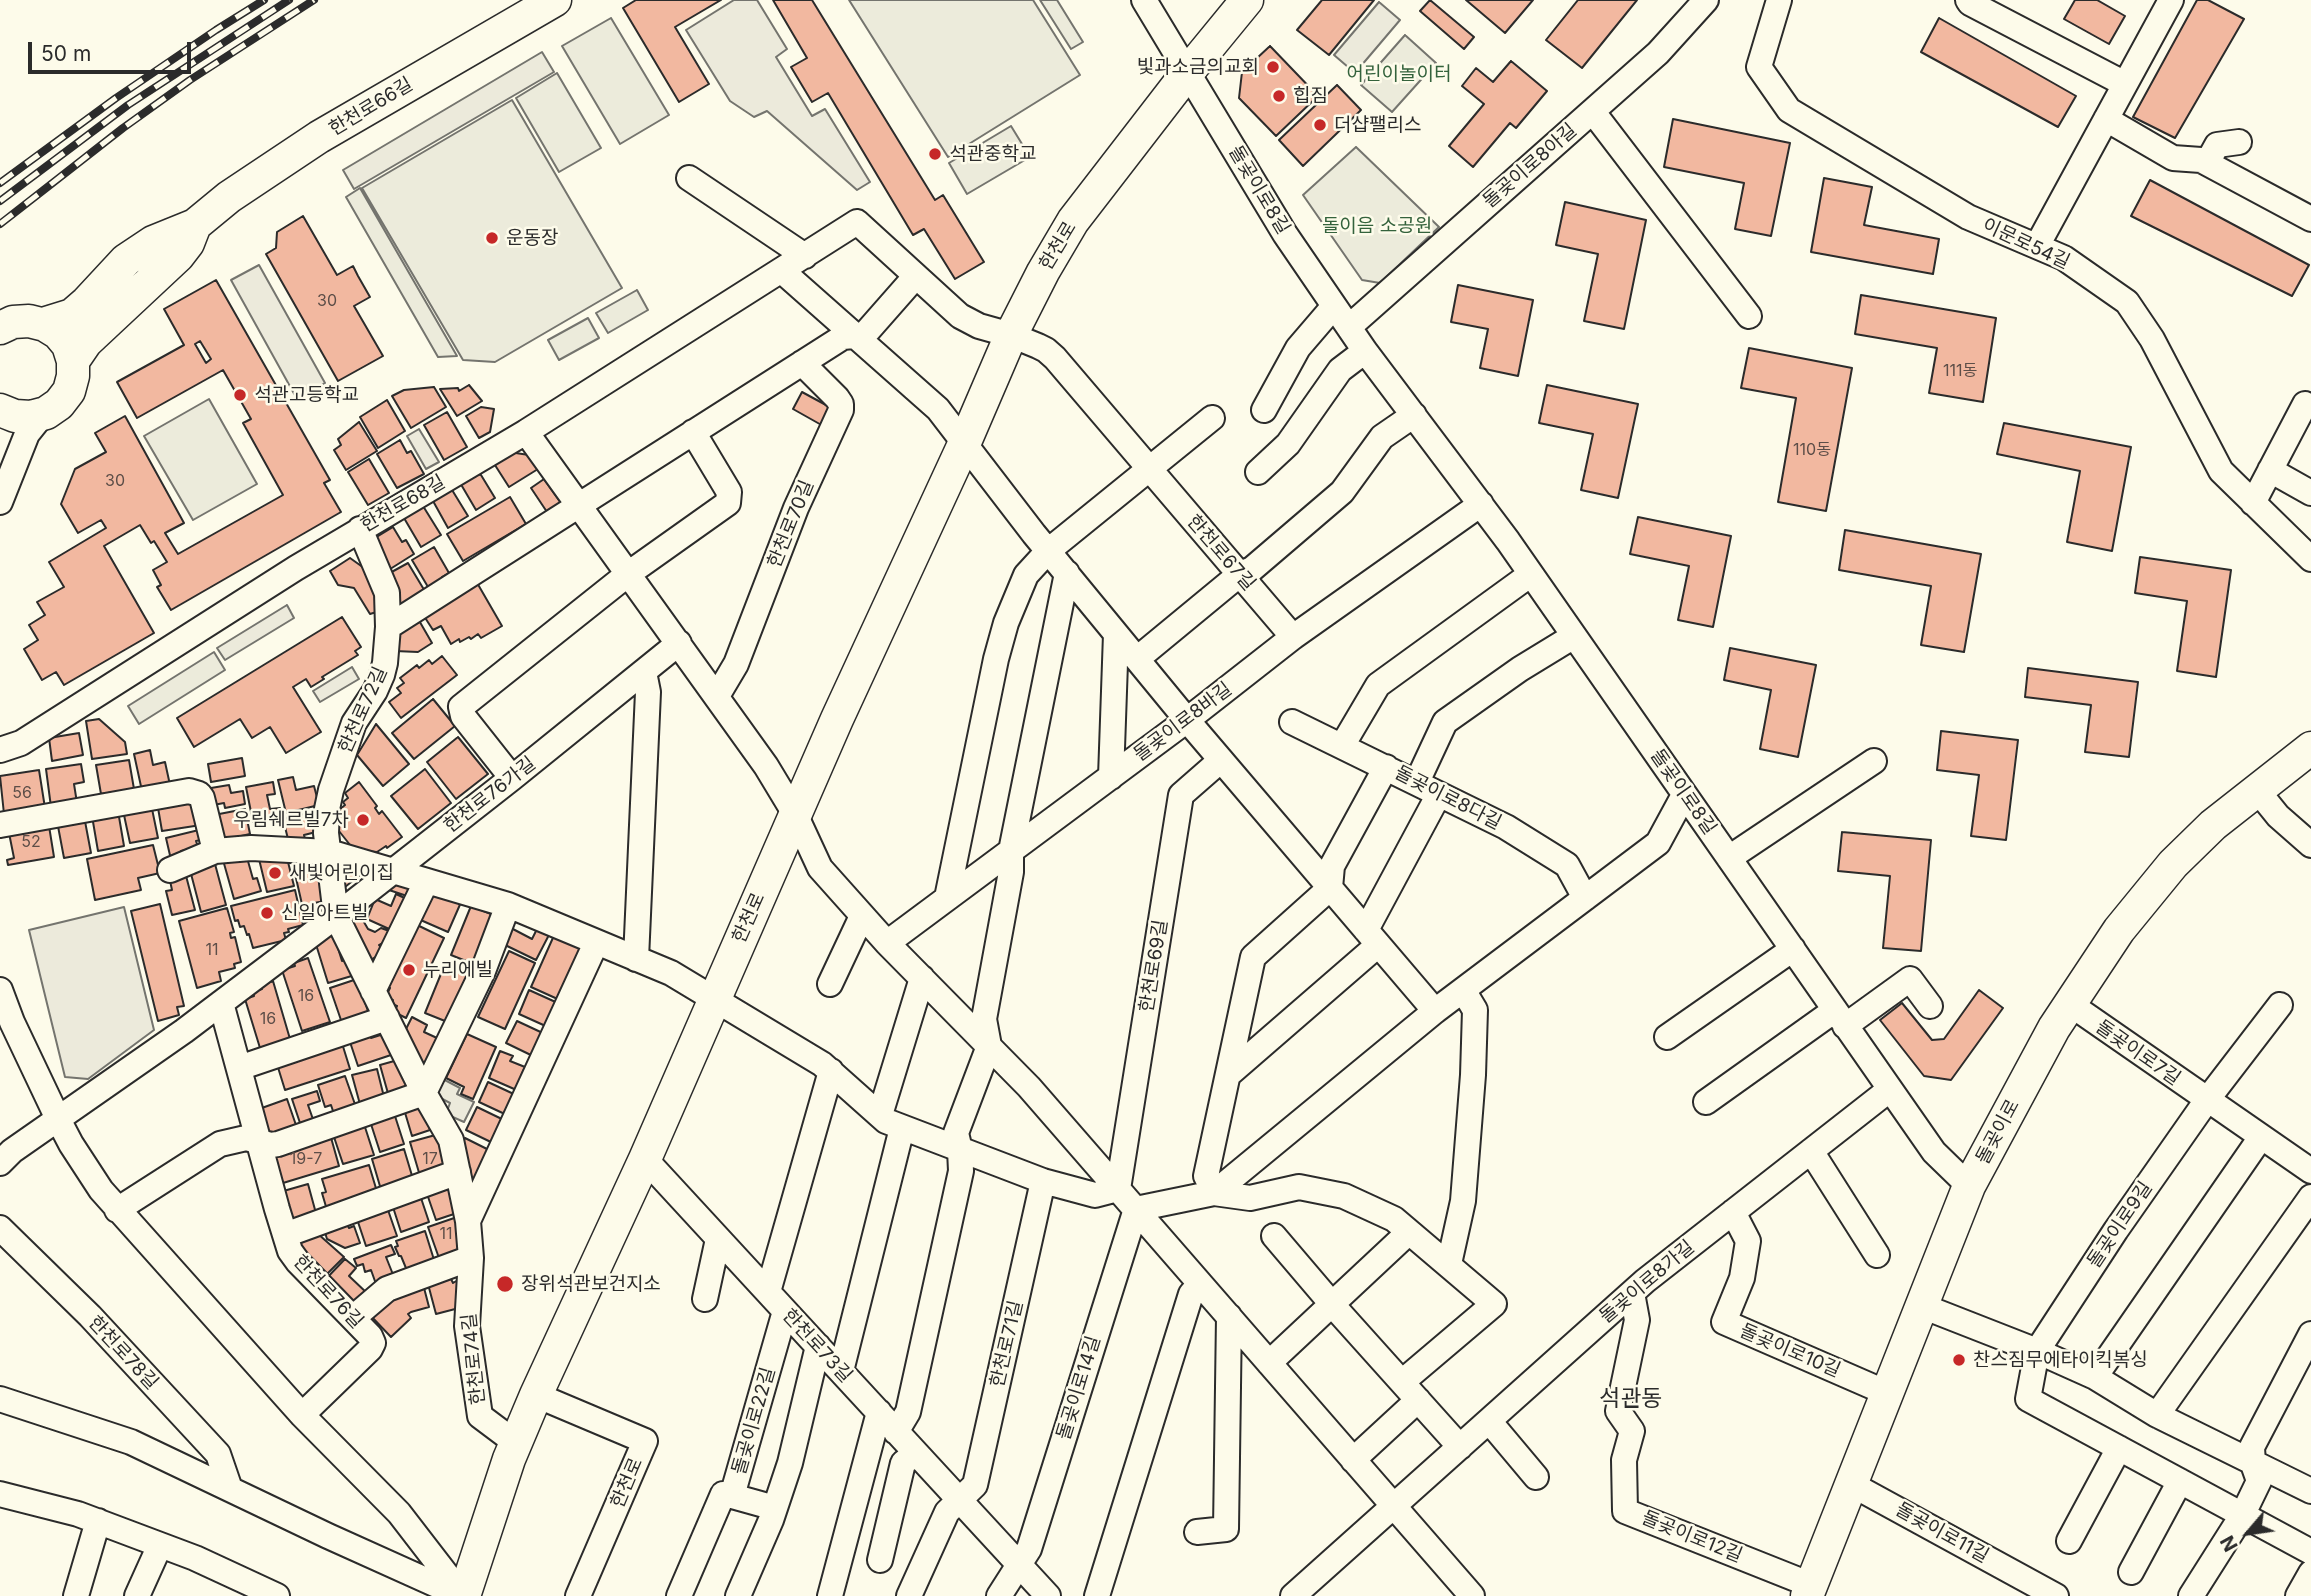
<!DOCTYPE html>
<html>
<head>
<meta charset="utf-8">
<style>
  body { margin:0 }
  #map { position:relative; width:2311px; height:1596px; overflow:hidden; background:#fdfbea; font-family:Inter,sans-serif }
  canvas { display:block }
  .north { position:absolute; left:2213px; top:1498px; width:70px; height:70px; -webkit-text-stroke:5px #fdfbea; paint-order:stroke; rotate:241deg; font-size:19px; font-weight:700; line-height:28px; text-align:center; color:#2b2b2b }
  .north::after { content:''; display:block; margin:auto; width:24px; height:32px; background:#2b2b2b; clip-path:polygon(50% 0,100% 100%,50% 72%,0 100%) }
  .scale { position:absolute; left:28px; top:42px; width:163px; height:32px; box-sizing:border-box; border:4px solid #2b2b2b; border-top:0; padding-left:9px; font-size:21px; line-height:24px; white-space:nowrap; color:#2b2b2b; -webkit-text-stroke:5px #fdfbea; paint-order:stroke }
</style>
</head>
<body>
<div id="map">
<canvas width="2311" height="1596"></canvas>
<div class="north">N</div>
<div class="scale">50 m</div>
</div>
<script>
const context = document.querySelector('canvas').getContext('2d');
context.lineJoin = 'round';
function fill(path, color) { context.fillStyle = color; context.fill(path, 'evenodd'); }
const shape = rows => new Path2D(rows.map(r => 'M' + r).join(''));
function stroke(path, color, width, dash) { context.strokeStyle = color; context.lineWidth = width; context.lineCap = dash ? 'butt' : 'round'; context.setLineDash(dash || []); context.stroke(path); }
function label(font, color, halo, rows, align = 'center') {
  context.font = font + ' Inter,"Noto Sans KR",sans-serif'; context.lineWidth = 5; context.setLineDash([]); context.textBaseline = 'middle'; context.strokeStyle = halo; context.fillStyle = color; for (const [text, x, y, turn = 0] of rows) {
    context.save(); context.translate(x, y); context.rotate((+turn || 0) * Math.PI / 180); context.textAlign = isNaN(turn) ? turn : align; if (halo) context.strokeText(text, 0, 0); context.fillText(text, 0, 0); context.restore();
  }
}
const green = shape([
  [849,0,1033,0,1080,75,948,157,849,0],
  [1040,0,1057,0,1083,42,1071,49,1040,0],
  [611,18,669,115,620,144,562,46,611,18],
  [1405,35,1436,63,1392,112,1361,85,1405,35],
  [557,73,601,148,559,172,516,98,557,73],
  [512,100,622,288,495,362,463,360,362,188,512,100],
  [1011,126,1030,157,967,194,949,163,1011,126],
  [1356,147,1439,227,1380,283,1362,280,1303,195,1356,147],
  [360,188,457,356,438,357,346,197,360,188],
  [637,290,648,310,608,333,596,313,637,290],
  [588,318,599,338,559,360,548,340,588,318],
  [209,399,257,484,193,520,144,436,209,399],
  [214,652,225,670,139,724,128,706,214,652]
]);
fill(green, '#ecebdb');
stroke(green, '#74746e', 2);
const parking = shape([
  [734,0,757,0,787,49,776,57,812,116,825,109,870,182,857,190,767,111,754,117,730,101,686,30,734,0],
  [1379,2,1400,20,1355,73,1334,55,1379,2],
  [542,52,554,72,354,189,343,170,542,52],
  [259,265,325,383,297,399,231,280,259,265],
  [419,429,439,462,426,469,407,436,419,429],
  [287,605,294,618,225,660,217,648,287,605],
  [352,667,359,679,320,702,313,691,352,667],
  [124,907,154,1030,88,1079,65,1077,29,930,124,907],
  [439,1077,460,1088,457,1094,474,1102,464,1122,446,1114,450,1103,431,1093,439,1077]
]);
fill(parking, '#eceadb');
stroke(parking, '#74746e', 2);
const building = shape([
  [636,0,721,0,675,27,709,84,679,102,623,8,636,0],
  [773,0,812,0,935,200,943,195,984,262,955,279,924,229,913,235,828,93,812,102,791,67,807,58,773,0],
  [1322,0,1374,0,1329,55,1297,30,1322,0],
  [1430,0,1474,37,1464,49,1420,11,1430,0],
  [1466,0,1533,0,1505,33,1466,0],
  [1578,0,1637,0,1582,68,1546,40,1578,0],
  [2075,0,2097,0,2125,16,2109,44,2064,19,2075,0],
  [2197,0,2208,0,2244,19,2175,138,2133,117,2197,0],
  [1939,18,2076,96,2058,127,1921,52,1939,18],
  [1270,46,1318,96,1276,136,1239,98,1242,72,1270,46],
  [1511,61,1547,91,1516,128,1510,123,1473,167,1449,146,1484,104,1462,86,1476,68,1493,82,1511,61],
  [1337,85,1361,110,1303,166,1279,140,1337,85],
  [1673,119,1790,143,1771,236,1735,229,1744,183,1664,167,1673,119],
  [1824,178,1872,187,1864,225,1939,239,1933,274,1811,252,1824,178],
  [2150,180,2309,265,2292,296,2131,216,2150,180],
  [1565,202,1646,220,1624,329,1584,321,1598,254,1556,245,1565,202],
  [303,216,337,275,353,266,358,276,370,297,354,306,383,356,338,381,266,254,276,248,277,232,303,216],
  [216,280,330,480,324,483,341,512,171,610,157,587,161,585,153,570,167,562,154,541,151,543,140,525,104,546,154,633,64,685,56,672,42,680,24,649,38,640,29,625,45,615,37,602,64,587,49,562,106,528,101,520,78,533,61,504,75,469,106,452,95,433,125,416,184,523,165,533,178,554,283,495,243,423,251,419,223,370,137,418,117,382,184,345,164,309,216,280],
  [200,341,211,359,206,363,195,344,200,341],
  [1458,285,1533,300,1518,376,1480,368,1488,329,1451,322,1458,285],
  [1861,295,1996,318,1983,402,1929,393,1937,348,1855,334,1861,295],
  [1749,348,1852,368,1826,511,1778,502,1796,398,1741,388,1749,348],
  [469,385,482,401,457,416,440,389,458,388,459,391,469,385],
  [1547,385,1638,404,1618,498,1581,490,1593,434,1539,423,1547,385],
  [434,387,446,407,411,428,392,396,404,390,434,387],
  [802,392,826,405,828,400,837,404,825,427,793,409,802,392],
  [387,400,405,431,378,448,360,417,387,400],
  [481,407,494,409,490,432,479,438,466,416,481,407],
  [447,412,467,447,444,460,424,425,447,412],
  [359,422,377,451,346,470,334,450,341,445,338,439,359,422],
  [2004,423,2131,447,2112,551,2067,542,2080,471,1997,454,2004,423],
  [400,440,407,453,411,451,424,474,397,488,377,454,400,440],
  [509,452,529,455,538,469,509,487,493,462,509,452],
  [369,459,389,493,368,505,348,472,369,459],
  [474,472,481,475,495,498,476,510,459,481,474,472],
  [544,479,561,503,547,512,531,488,544,479],
  [449,485,468,516,448,528,433,501,433,495,449,485],
  [510,497,526,524,463,561,447,534,510,497],
  [423,506,441,535,421,547,404,518,423,506],
  [1638,517,1731,536,1713,627,1678,620,1689,566,1630,554,1638,517],
  [393,527,402,542,406,540,414,554,387,571,370,541,393,527],
  [1845,530,1981,554,1964,652,1921,645,1931,586,1839,570,1845,530],
  [434,547,449,573,442,577,446,584,431,592,412,560,434,547],
  [2140,557,2231,570,2216,677,2177,671,2187,601,2135,593,2140,557],
  [350,558,371,573,383,610,370,614,354,588,338,585,330,571,350,558],
  [408,563,426,593,402,607,394,593,388,574,408,563],
  [476,581,502,626,481,638,478,634,471,639,469,637,460,642,459,639,451,644,441,626,433,630,422,613,476,581],
  [342,617,361,647,355,651,358,655,322,677,324,679,311,687,306,679,293,687,321,732,286,753,270,727,252,738,240,719,194,747,177,718,342,617],
  [417,617,432,643,418,652,395,651,396,629,417,617],
  [1730,648,1816,665,1798,757,1760,749,1771,690,1724,680,1730,648],
  [442,656,457,675,401,718,389,702,401,693,397,688,404,683,400,678,417,665,419,668,429,660,432,664,442,656],
  [2028,668,2138,682,2129,757,2085,752,2091,705,2025,697,2028,668],
  [433,699,455,726,414,759,392,733,433,699],
  [99,719,125,742,127,754,92,759,86,721,99,719],
  [376,724,409,764,383,786,357,755,376,724],
  [1941,731,2018,740,2006,840,1971,836,1979,775,1937,770,1941,731],
  [79,733,83,755,52,761,49,738,79,733],
  [458,737,488,774,456,799,427,762,458,737],
  [150,750,153,765,165,762,170,785,142,791,134,754,150,750],
  [242,758,245,776,211,782,208,764,242,758],
  [129,760,134,789,101,794,96,765,129,760],
  [81,764,84,782,74,784,77,803,51,807,46,769,81,764],
  [425,769,451,803,418,829,391,796,425,769],
  [39,770,45,808,4,814,0,776,39,770],
  [293,777,296,790,314,786,319,805,286,813,278,780,293,777],
  [273,782,275,794,267,795,270,809,280,808,281,816,253,822,246,787,273,782],
  [359,782,377,806,375,808,379,814,382,811,402,837,387,848,386,846,377,852,364,851,358,855,335,826,339,810,345,805,343,802,348,798,345,793,359,782],
  [229,785,231,793,243,791,245,804,225,808,224,803,208,806,205,789,229,785],
  [157,802,197,802,201,825,162,831,157,802],
  [151,804,158,838,130,843,124,815,151,804],
  [245,809,250,834,219,841,214,815,245,809],
  [118,811,124,846,98,851,92,816,118,811],
  [317,811,316,832,304,835,306,843,290,847,283,819,317,811],
  [84,816,91,853,64,858,57,821,84,816],
  [49,826,54,857,8,865,7,860,14,858,9,833,49,826],
  [203,829,205,839,196,841,198,847,181,851,184,861,172,864,166,838,203,829],
  [1842,832,1931,840,1921,951,1883,948,1890,876,1838,871,1842,832],
  [153,845,160,873,138,878,141,890,95,900,87,859,153,845],
  [246,854,253,879,257,878,261,891,234,899,223,860,246,854],
  [259,859,288,862,294,886,267,892,259,859],
  [307,862,309,867,317,865,325,901,314,903,316,911,304,913,293,865,307,862],
  [352,862,365,871,345,887,337,874,352,862],
  [215,864,226,905,201,912,190,870,215,864],
  [185,872,195,910,172,915,166,891,172,890,169,876,185,872],
  [397,878,418,885,413,898,386,889,397,878],
  [429,889,462,900,448,932,416,918,429,889],
  [295,890,303,925,288,929,289,932,284,933,286,940,253,948,249,934,247,935,244,926,240,927,238,920,235,921,231,906,295,890],
  [396,894,411,901,398,933,367,919,375,899,391,906,396,894],
  [160,904,184,1006,177,1007,179,1015,158,1021,131,911,160,904],
  [471,906,496,916,476,965,451,955,471,906],
  [227,908,234,932,230,933,231,938,235,937,241,962,234,964,235,968,219,972,221,981,197,988,179,921,227,908],
  [361,917,368,929,375,932,381,928,392,932,394,936,379,945,384,952,367,962,346,926,361,917],
  [413,923,444,938,406,1018,394,1012,397,1006,392,1004,393,1000,386,996,390,988,383,985,413,923],
  [539,925,551,931,536,960,503,944,511,928,532,939,539,925],
  [556,931,587,945,562,1001,531,987,556,931],
  [333,932,342,961,350,958,355,975,328,983,314,938,333,932],
  [509,951,535,963,505,1029,478,1017,509,951],
  [308,958,330,1022,302,1031,282,970,295,966,294,963,308,958],
  [445,964,470,974,450,1023,425,1013,445,964],
  [357,979,369,1014,342,1023,330,988,357,979],
  [273,981,290,1039,260,1048,245,999,254,996,253,992,262,989,261,985,273,981],
  [529,990,560,1004,550,1028,519,1014,529,990],
  [1979,990,2003,1008,1951,1080,1924,1076,1880,1020,1902,1003,1932,1040,1944,1039,1979,990],
  [412,1017,427,1025,424,1032,437,1038,433,1047,438,1050,422,1073,403,1035,412,1017],
  [517,1021,547,1035,537,1058,506,1043,517,1021],
  [369,1032,371,1038,390,1032,397,1053,358,1066,349,1039,369,1032],
  [467,1034,496,1047,473,1099,461,1094,464,1087,446,1078,467,1034],
  [341,1040,350,1069,285,1090,276,1061,341,1040],
  [500,1051,513,1056,510,1061,525,1067,521,1076,527,1079,521,1092,489,1078,500,1051],
  [405,1058,413,1090,389,1097,380,1065,405,1058],
  [377,1069,385,1101,361,1108,352,1075,377,1069],
  [345,1076,357,1110,335,1117,331,1105,325,1107,318,1085,345,1076],
  [488,1082,518,1096,509,1116,479,1102,488,1082],
  [317,1091,320,1101,308,1105,315,1125,302,1129,292,1099,317,1091],
  [287,1099,297,1128,268,1138,259,1109,287,1099],
  [420,1100,430,1130,412,1136,403,1106,420,1100],
  [477,1107,508,1122,497,1145,466,1130,477,1107],
  [394,1113,404,1144,380,1152,370,1121,394,1113],
  [364,1124,374,1155,343,1164,333,1134,364,1124],
  [330,1134,339,1166,283,1183,273,1152,330,1134],
  [439,1134,449,1167,420,1176,410,1142,439,1134],
  [465,1138,493,1152,479,1186,467,1182,460,1151,465,1138],
  [404,1149,413,1179,382,1193,372,1159,404,1149],
  [369,1165,378,1195,327,1210,322,1193,326,1192,322,1179,369,1165],
  [308,1184,317,1217,298,1222,288,1219,280,1192,308,1184],
  [447,1184,457,1213,436,1220,426,1191,447,1184],
  [420,1195,429,1222,401,1232,392,1204,420,1195],
  [388,1210,397,1236,366,1246,356,1216,388,1210],
  [460,1216,463,1250,439,1258,428,1227,460,1216],
  [346,1222,349,1228,354,1226,360,1243,345,1248,327,1239,323,1226,346,1222],
  [425,1231,435,1263,408,1273,401,1256,399,1256,395,1247,398,1246,396,1241,425,1231],
  [317,1233,344,1257,323,1278,294,1249,308,1234,312,1238,317,1233],
  [391,1245,395,1254,386,1257,394,1277,376,1284,371,1270,365,1272,363,1264,357,1266,354,1259,391,1245],
  [345,1259,356,1268,349,1276,369,1295,354,1312,322,1283,345,1259],
  [450,1277,453,1283,458,1280,459,1308,436,1314,428,1284,450,1277],
  [423,1284,429,1307,411,1312,408,1314,411,1318,391,1337,369,1314,398,1291,423,1284]
]);
fill(building, '#f2b8a0');
stroke(building, '#2b2b2b', 2);
const minor = shape([
  [1144,0,1285,234,1365,351,1508,541,1934,1152,1969,1186],
  [1779,0,1759,67,1789,110,1968,217,2064,258,2127,302,2152,339,2221,471,2311,559],
  [1968,0,1970,3,2125,84],
  [1593,112,1749,316],
  [2106,119,2173,158,2201,160,2311,219],
  [2207,163,2217,145,2239,142],
  [689,178,805,256],
  [2037,246,2171,0],
  [782,271,938,409,1034,534,1187,720,1435,1011],
  [1349,327,1658,53,1706,0],
  [1264,410,1298,348,1334,306],
  [526,432,766,766,795,814,820,868,887,943,1029,1087,1472,1596],
  [2270,470,2311,493],
  [1258,472,1288,444,1340,370,1365,351],
  [0,502,27,434,43,414],
  [2253,503,2305,404],
  [360,529,387,593,388,627,385,663,382,675,375,691,354,723,331,790,327,809,326,833,336,916,424,1093,451,1140,468,1221,471,1258,467,1326,480,1416,516,1443],
  [388,627,843,337,864,335,915,277],
  [1137,659,1240,574,1252,569,1342,492,1382,437,1414,415],
  [717,696,736,664,796,508,841,410,841,404,837,398,802,363],
  [1292,722,1506,827,1567,865,1585,898],
  [1342,746,1378,685,1531,574],
  [0,750,21,743,296,568,526,432,857,222,960,316,979,326,1011,335,1038,346,1046,350,1055,358,1293,637],
  [1386,767,1332,866,1330,888,1253,957,1206,1176,1214,1193,1250,1198,1299,1187,1344,1196,1394,1219,1494,1304,1402,1382],
  [1111,777,1116,634],
  [512,778,463,716,461,707,628,574,728,503,729,492,693,432],
  [1417,782,1445,722,1520,669,1574,636],
  [2257,790,2278,816,2311,845],
  [0,825,189,791,199,794,202,798,215,851],
  [1729,858,1874,761],
  [170,870,215,851,251,848,329,852,508,905,671,973,822,1064,886,1121,1043,1181,1095,1195,1118,1189,1181,795,1221,760],
  [947,898,996,659,1006,623,1026,575,1048,551,1212,418],
  [1366,930,1439,794],
  [887,943,1187,720,1293,637,1481,504],
  [636,959,648,692,644,672],
  [830,984,862,916],
  [0,990,12,1022,59,1121,71,1144,101,1190,302,1415,399,1513,463,1596],
  [373,991,426,882],
  [221,1003,277,1209,290,1251,298,1262,370,1336,373,1343,370,1349,302,1415],
  [2070,1004,2311,1171],
  [2280,1005,2207,1100,2116,1230,2037,1351,2028,1399,2311,1552],
  [1845,1026,1910,979,1930,1006],
  [1667,1037,1793,949],
  [239,1068,387,1018],
  [1228,1075,1378,945],
  [1706,1102,1835,1010],
  [880,1115,922,978],
  [1811,1151,1877,1255],
  [645,1159,1048,1596],
  [0,1163,12,1151,184,1031,336,916,512,778,679,643],
  [117,1210,220,1144,246,1138,271,1145,278,1144,424,1093,483,971,508,905],
  [1733,1212,1748,1241,1742,1278,1724,1322,1887,1393],
  [468,1221,596,943],
  [0,1228,90,1316,218,1454,230,1489],
  [285,1235,458,1172],
  [1274,1236,1337,1310,1460,1447],
  [1449,1264,1463,1201,1473,1075,1475,1010,1463,990],
  [768,1292,831,1071],
  [1632,1293,1637,1320,1618,1411,1632,1431,1624,1460,1625,1511,1811,1585],
  [705,1299,718,1239],
  [1922,1306,2037,1351,2095,1377,2157,1415,2311,1491],
  [353,1318,387,1289,471,1258],
  [1269,1363,1409,1232],
  [841,1371,902,1128],
  [2095,1377,2261,1137],
  [536,1395,645,1441,578,1596],
  [0,1399,131,1442,328,1536,459,1595],
  [2157,1415,2311,1197],
  [1489,1421,1536,1477],
  [896,1432,908,1412,961,1171,960,1150,956,1133,989,1046,984,1019,1011,872,1011,851,1067,573],
  [1353,1460,1418,1400],
  [1851,1484,2056,1596],
  [0,1494,78,1514,195,1558,277,1596],
  [732,1496,775,1508],
  [1197,1532,1226,1529,1229,1316],
  [2069,1541,2119,1448],
  [880,1560,903,1463,916,1453],
  [2131,1572,2180,1481],
  [76,1596,98,1521],
  [137,1596,160,1545],
  [679,1596,723,1494,732,1496,785,1311],
  [738,1596,771,1520,790,1463,818,1346],
  [830,1596,879,1412],
  [909,1596,947,1512,975,1485,1043,1181],
  [999,1596,1029,1549,1136,1209,1214,1193,1435,1011,1658,843,1684,795],
  [1097,1596,1191,1294,1200,1284],
  [1293,1596,1645,1281,1889,1090],
  [2191,1596,2243,1514,2259,1481,2253,1464,2252,1447,2311,1334],
  [2298,1596,2311,1573]
]);
const major = shape([
  [43,324,72,315,87,302,126,260,153,242,195,225,229,197,319,137,555,0],
  [0,328,13,322,29,321,45,325,58,333,68,345,73,361,73,376,69,391,59,404,46,413,31,417,15,416,0,410],
  [73,361,86,342,178,256,188,243,195,225],
  [464,1596,509,1459,536,1395,645,1159,837,719,965,442,1011,335,1043,272,1073,221,1188,72,1247,0],
  [1807,1596,1969,1186,2054,1028,2119,930,2173,864,2213,825,2311,748]
]);
stroke(minor, '#2b2b2b', 28);
stroke(major, '#2b2b2b', 35);
stroke(minor, '#fdfbea', 24);
stroke(major, '#fdfbea', 32);
const rail = shape([
  [0,183,116,98,216,30,264,0],
  [0,201,128,105,289,0],
  [0,224,123,128,190,80,314,0]
]);
stroke(rail, '#2b2b2b', 8);
stroke(rail, '#fdfbea', 5, [16]);
for (const [x, y, r, color] of [
  [1273,67,7,"#c62828"],
  [1279,96,7,"#c62828"],
  [1320,125,7,"#c62828"],
  [935,154,7,"#c62828"],
  [492,238,7,"#c62828"],
  [240,395,7,"#c62828"],
  [363,820,7,"#c62828"],
  [275,873,7,"#c62828"],
  [267,913,7,"#c62828"],
  [409,970,7,"#c62828"],
  [505,1284,9,"#c62828"],
  [1959,1360,7,"#c62828"]
]) { const dot = new Path2D(); dot.arc(x, y, r, 0, 2 * Math.PI); context.fillStyle = color; context.fill(dot); stroke(dot, '#fdfbea', 2.5); }
label('16px', '#5d4e48', null, [
  ["30",327,301],
  ["111동",1960,371],
  ["110동",1812,450],
  ["30",115,481],
  ["56",22,793],
  ["52",31,842],
  ["11",212,950],
  ["16",306,996],
  ["16",268,1019],
  ["19-7",306,1159],
  ["17",430,1159],
  ["11",446,1234]
]);
label('19px', '#2b2b2b', '#fdfbea', [
  ["빛과소금의교회",1259,67,"right"],
  ["힙짐",1293,96],
  ["더샵팰리스",1334,125],
  ["석관중학교",949,154],
  ["운동장",506,238],
  ["석관고등학교",254,395],
  ["우림쉐르빌7차",349,820,"right"],
  ["새빛어린이집",289,873],
  ["신일아트빌",281,913],
  ["누리에빌",423,970],
  ["장위석관보건지소",521,1284],
  ["찬스짐무에타이킥복싱",1973,1360]
], 'left');
label('19px', '#34623c', '#fdfbea', [
  ["어린이놀이터",1399,74],
  ["돌이음 소공원",1377,226]
]);
label('19px', '#2b2b2b', '#fdfbea', [
  ["한천로66길",371,107,-31],
  ["돌곶이로8아길",1530,166,-41],
  ["돌곶이로8길",1259,190,59],
  ["이문로54길",2026,244,25],
  ["한천로",1058,246,-59],
  ["한천로68길",403,504,-30],
  ["한천로70길",791,524,-68],
  ["한천로67길",1221,553,49],
  ["한천로72길",363,710,-66],
  ["돌곶이로8바길",1183,722,-37],
  ["돌곶이로8길",1683,792,55],
  ["한천로76가길",490,795,-38],
  ["돌곶이로8다길",1448,798,27],
  ["한천로",749,918,-66],
  ["한천로69길",1154,966,-81],
  ["돌곶이로7길",2138,1053,35],
  ["돌곶이로",1998,1132,-62],
  ["돌곶이로9길",2120,1225,-56],
  ["돌곶이로8가길",1647,1282,-40],
  ["한천로76길",328,1292,47],
  ["한천로71길",1007,1344,-77],
  ["한천로73길",817,1346,47],
  ["돌곶이로10길",1790,1351,23],
  ["한천로78길",123,1353,47],
  ["한천로74길",474,1359,-96],
  ["돌곶이로14길",1079,1388,-73],
  ["돌곶이로22길",754,1421,-74],
  ["한천로",627,1483,-67],
  ["돌곶이로11길",1942,1533,29],
  ["돌곶이로12길",1692,1537,22]
]);
label('23px', '#2b2b2b', '#fdfbea', [
  ["석관동",1631,1399]
]);
</script>
</body>
</html>
